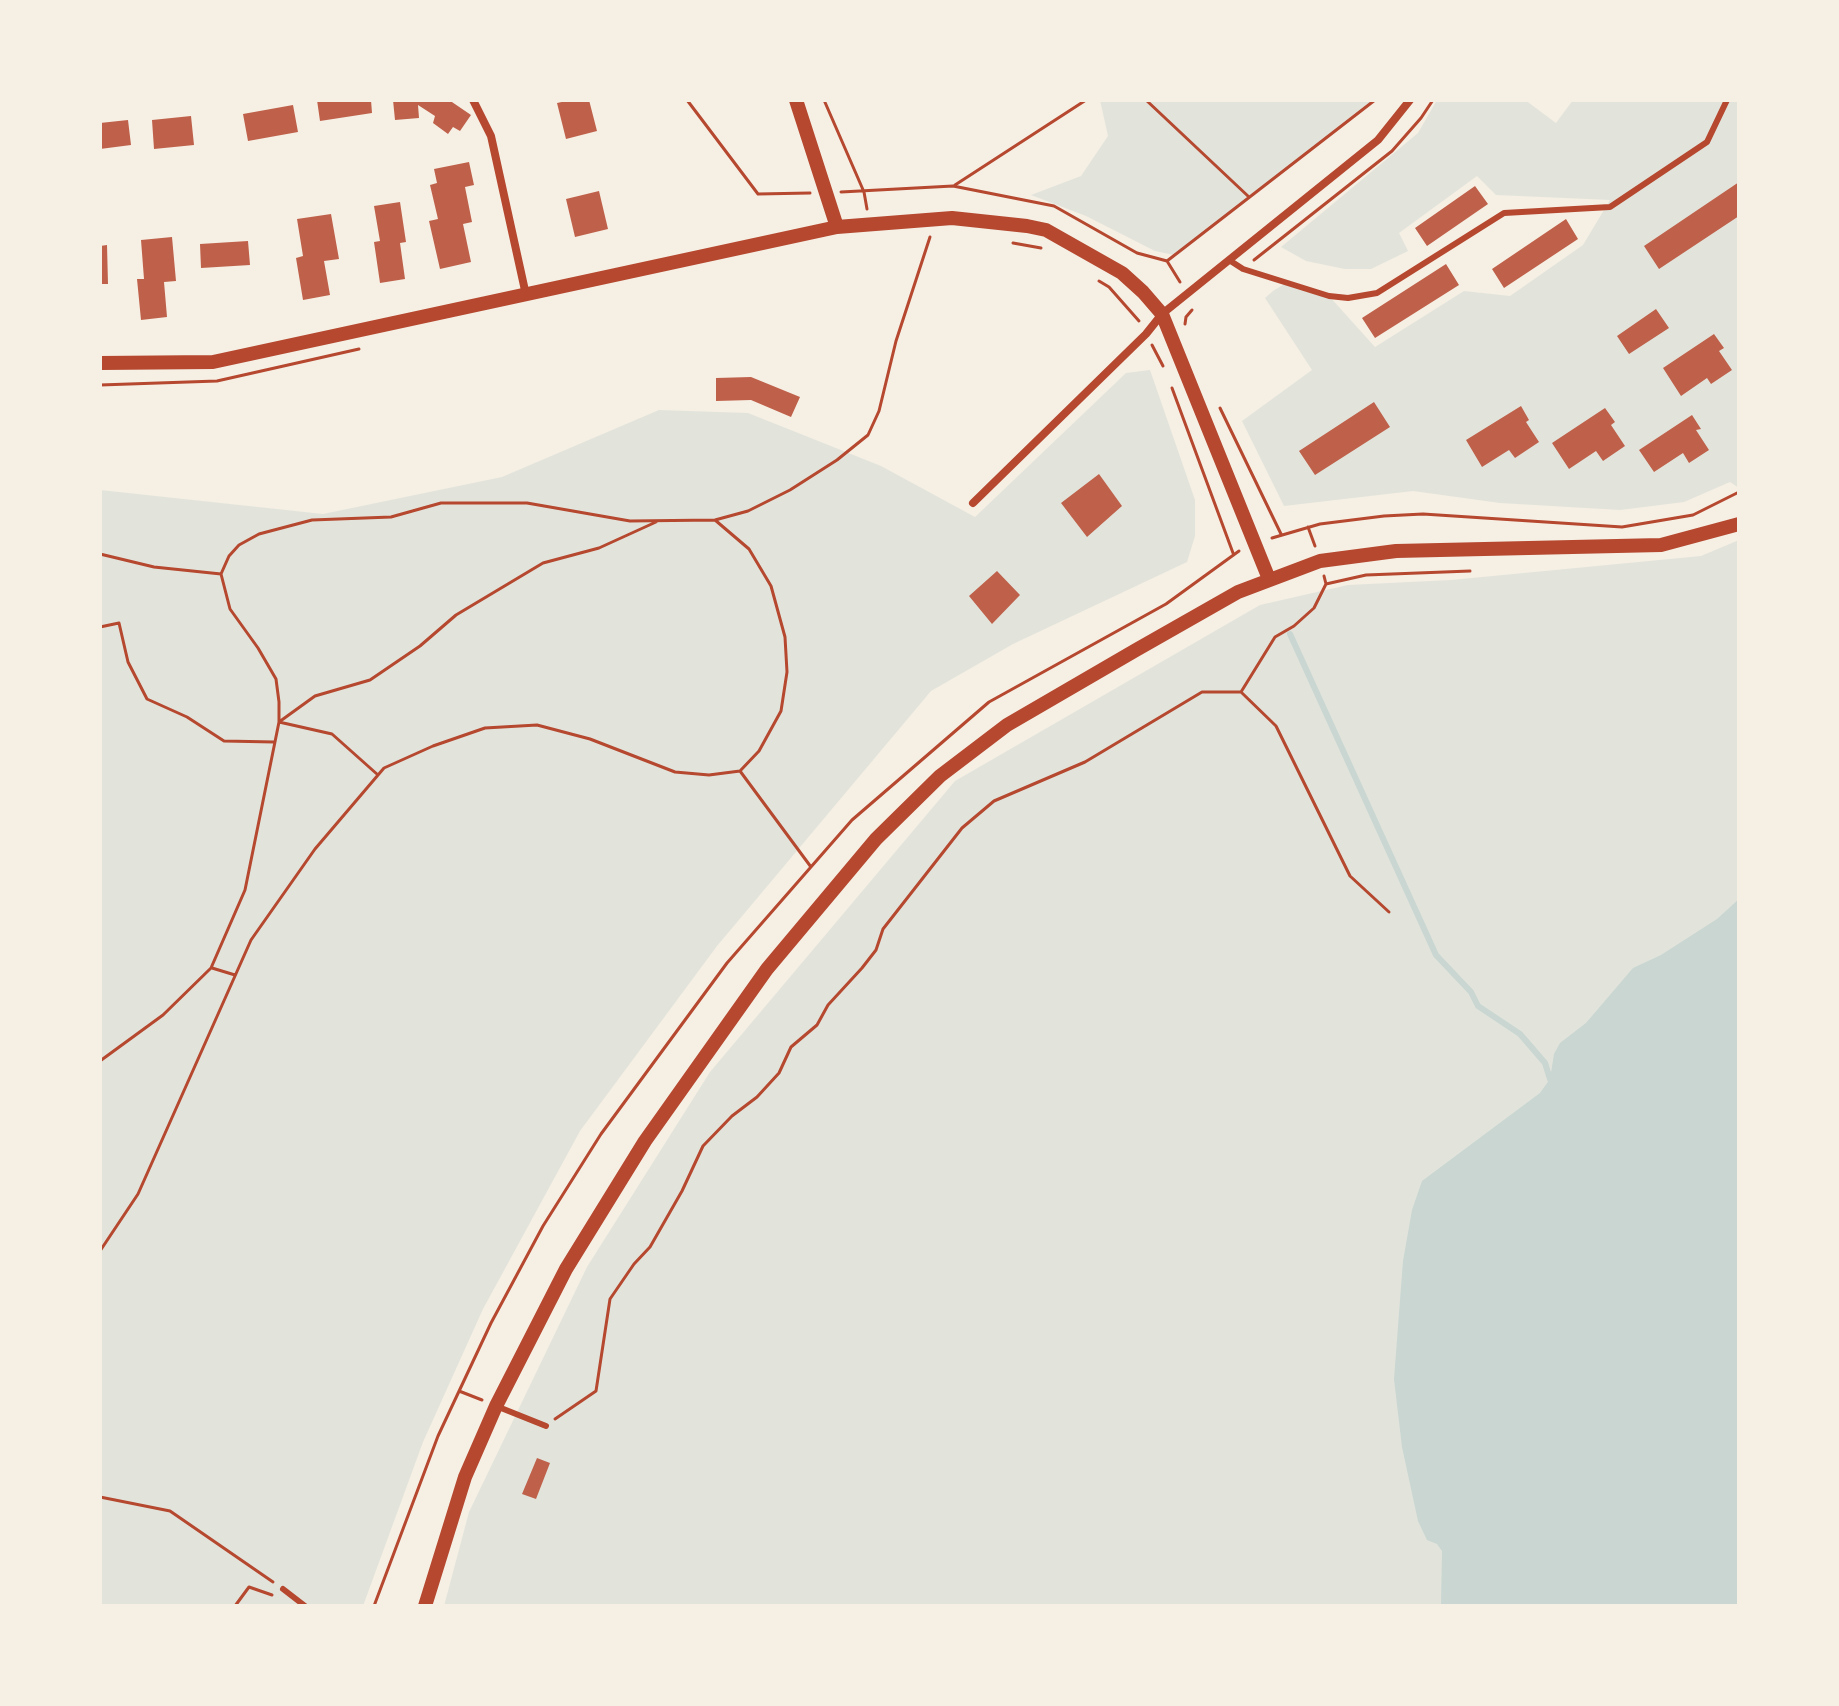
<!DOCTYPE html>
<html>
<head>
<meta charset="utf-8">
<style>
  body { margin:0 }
  #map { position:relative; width:1839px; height:1706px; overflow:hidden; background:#f6efe4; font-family:"Exo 2",sans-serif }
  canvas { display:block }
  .frame { position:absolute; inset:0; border:102px solid #f6efe4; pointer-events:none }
</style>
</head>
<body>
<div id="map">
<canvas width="1839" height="1706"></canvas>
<div class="frame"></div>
</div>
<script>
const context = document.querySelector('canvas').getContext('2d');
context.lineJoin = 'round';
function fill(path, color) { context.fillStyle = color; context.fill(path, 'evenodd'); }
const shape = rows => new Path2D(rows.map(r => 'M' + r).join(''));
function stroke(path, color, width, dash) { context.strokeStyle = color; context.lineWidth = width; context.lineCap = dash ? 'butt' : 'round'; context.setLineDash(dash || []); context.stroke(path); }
fill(shape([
  [1100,100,1375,100,1174,255,1155,251,1086,216,1031,195,1081,176,1108,136],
  [1437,100,1525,100,1556,123,1573,100,1739,100,1739,488,1730,482,1684,502,1620,510,1500,503,1413,491,1284,506,1242,421,1312,370,1265,298,1273,291,1286,283,1329,296,1375,347,1464,291,1510,296,1583,245,1610,200,1496,195,1477,176,1399,233,1408,251,1371,269,1345,269,1306,261,1281,247,1418,133],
  [1150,370,1195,500,1195,536,1187,562,1013,644,931,691,717,946,580,1131,483,1309,423,1442,363,1606,100,1606,100,490,323,514,502,477,659,410,748,413,881,466,975,517,1126,373],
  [1739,540,1739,1606,444,1606,469,1512,587,1267,710,1072,955,781,1260,605,1348,585,1451,580,1701,556]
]), '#e2e4dc');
fill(shape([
  [1739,899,1739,1606,1441,1606,1442,1551,1437,1544,1427,1540,1418,1521,1402,1447,1394,1379,1403,1261,1412,1210,1422,1181,1540,1093,1550,1079,1554,1054,1560,1043,1586,1023,1633,968,1661,955,1717,919]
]), '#c9d6d2');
stroke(shape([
  [1290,634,1436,955,1471,992,1478,1006,1520,1034,1545,1063,1550,1079]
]), '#c9d6d2', 6);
fill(shape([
  [317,100,371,100,372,113,320,121],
  [393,100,449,100,471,115,460,131,453,127,448,134,433,123,435,116,418,105,419,118,395,120],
  [571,100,589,100,597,131,566,139,557,103],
  [293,105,298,132,248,141,243,114],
  [191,116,194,145,154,149,152,120],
  [128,120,131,145,100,149,100,123],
  [469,162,474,185,465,187,472,222,463,224,471,262,440,269,429,221,438,219,430,185,437,183,434,169],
  [1739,182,1739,216,1659,269,1644,246],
  [1475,186,1488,204,1427,246,1415,228],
  [599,191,608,229,575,237,566,199],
  [400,202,406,242,400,243,405,279,380,283,374,242,380,241,374,206],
  [331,214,339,259,324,261,330,295,303,300,296,258,303,256,297,219],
  [1566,219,1578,239,1504,288,1492,269],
  [172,237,176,281,164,282,167,317,141,320,137,279,144,279,141,240],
  [248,241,250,265,201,268,200,244],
  [107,245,108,284,100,284,100,246],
  [1446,264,1459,285,1375,338,1362,318],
  [1656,309,1669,328,1629,354,1617,336],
  [1714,334,1724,348,1719,351,1732,370,1711,384,1707,378,1681,396,1663,368],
  [751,377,800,397,791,417,751,400,716,401,716,378],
  [1374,402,1390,427,1315,475,1299,451],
  [1521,406,1529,420,1526,422,1539,442,1515,458,1509,450,1482,467,1466,440],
  [1605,408,1615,422,1611,425,1625,446,1603,461,1596,451,1569,469,1552,443],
  [1692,415,1701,429,1696,430,1709,450,1689,463,1683,453,1654,472,1639,450],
  [1099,474,1122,506,1087,537,1061,503],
  [997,571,1020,595,992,624,969,596],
  [537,1458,550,1463,536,1499,522,1494]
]), '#bf614a');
stroke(shape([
  [687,100,758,194,810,193],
  [824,100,864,192,867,209],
  [1146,100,1249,197],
  [955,185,1086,100],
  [841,192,953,186,1054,206,1137,253,1167,261,1375,100],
  [1013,243,1041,248],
  [1254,260,1392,151,1421,118,1433,100],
  [1167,261,1180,282],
  [1099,281,1109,287,1139,321],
  [1185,324,1186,317,1192,310],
  [1152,345,1163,366],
  [100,385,217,381,359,349],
  [1172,388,1233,553],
  [1220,408,1281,534],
  [1308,527,1315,546],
  [1272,538,1320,524,1384,516,1423,514,1622,527,1693,515,1739,492],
  [100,554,154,567,221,574],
  [1326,584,1366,575,1470,571],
  [100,627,119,623,128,662,147,699,187,717,224,741,274,742],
  [1241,692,1275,637,1294,626,1314,608,1326,584,1324,576],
  [279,722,315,696,370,680,420,646,456,615,543,563,599,548,656,522],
  [279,722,332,734,378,775],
  [740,771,811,867],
  [212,968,235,975],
  [100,1061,163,1015,211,968,245,890,279,722,279,702,276,679,258,648,230,609,221,574,229,556,239,545,259,534,312,520,391,517,441,503,527,503,630,521,715,520,748,511,790,490,837,460,868,435,879,411,896,341,930,237],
  [100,1251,138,1194,251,940,315,849,384,768,433,746,485,728,537,725,590,739,675,772,709,775,740,771,759,751,781,711,787,672,785,637,771,586,749,549,715,520],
  [459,1391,482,1400],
  [555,1419,596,1391,610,1299,634,1264,650,1247,682,1191,703,1146,732,1116,757,1097,779,1073,791,1047,817,1025,828,1005,862,968,876,950,883,929,962,828,994,801,1085,762,1202,692,1241,692,1276,726,1350,876,1389,912],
  [100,1497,170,1511,273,1582],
  [235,1606,249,1587,272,1595],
  [374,1606,438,1436,491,1323,543,1226,601,1134,727,963,852,820,989,702,1166,604,1239,551]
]), '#b5482f', 3);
stroke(shape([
  [1229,260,1243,269,1329,296,1348,298,1377,293,1504,213,1610,207,1707,142,1727,100],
  [496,1406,546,1426],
  [283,1589,305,1606]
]), '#b5482f', 6);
stroke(shape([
  [473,100,491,136,526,295],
  [973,503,1146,334,1162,314,1378,140,1410,100]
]), '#b5482f', 8);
stroke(shape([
  [796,100,837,227],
  [100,363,213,362,837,227,952,218,1027,226,1046,230,1122,273,1143,292,1162,314,1269,579],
  [425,1606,465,1477,496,1406,566,1269,645,1141,767,969,876,839,940,776,1007,725,1136,650,1238,592,1320,561,1396,551,1661,545,1739,524]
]), '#b5482f', 14);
</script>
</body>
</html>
